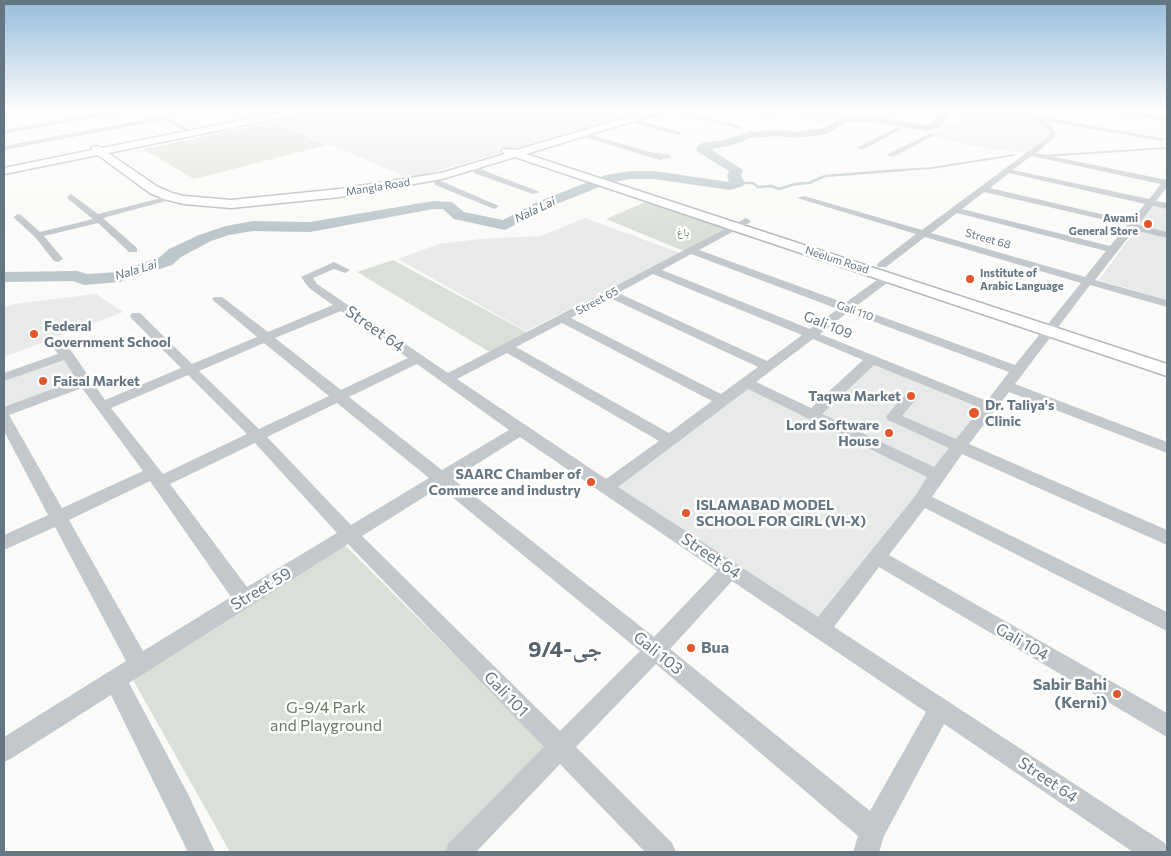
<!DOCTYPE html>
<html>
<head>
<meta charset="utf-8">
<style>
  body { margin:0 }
  #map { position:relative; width:1171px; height:856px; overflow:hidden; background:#fafaf8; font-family:Commissioner,sans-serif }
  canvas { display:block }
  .frame { position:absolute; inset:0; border:5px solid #657683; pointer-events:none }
</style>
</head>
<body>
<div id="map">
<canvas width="1171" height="856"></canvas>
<div class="frame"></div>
</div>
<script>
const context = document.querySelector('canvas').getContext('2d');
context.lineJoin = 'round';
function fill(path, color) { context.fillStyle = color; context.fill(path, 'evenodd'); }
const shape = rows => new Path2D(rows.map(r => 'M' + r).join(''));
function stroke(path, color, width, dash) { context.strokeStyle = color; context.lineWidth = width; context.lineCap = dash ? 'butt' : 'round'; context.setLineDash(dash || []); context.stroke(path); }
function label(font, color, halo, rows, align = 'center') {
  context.font = font + ' Commissioner,"Noto Naskh Arabic",sans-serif'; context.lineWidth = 5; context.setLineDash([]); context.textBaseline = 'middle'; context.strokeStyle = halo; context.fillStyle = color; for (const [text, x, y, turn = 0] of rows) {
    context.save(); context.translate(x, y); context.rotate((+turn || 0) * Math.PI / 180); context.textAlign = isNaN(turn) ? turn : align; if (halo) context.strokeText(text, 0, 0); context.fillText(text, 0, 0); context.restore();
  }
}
fill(shape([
  [331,109,647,109,411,179,274,121],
  [955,109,1018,109,1047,129,1049,137,1027,153,989,149,929,136,966,116],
  [1155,204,1167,207,1167,234,1136,226],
  [585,218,680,253,526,331,398,259,439,244,480,239,541,236],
  [1136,229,1167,237,1167,300,1099,280],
  [96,294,123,312,4,357,4,307,15,304],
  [66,356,85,384,4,409,4,377],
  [873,362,985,407,934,470,817,415],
  [749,386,933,476,819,623,612,486]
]), '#e8e9e9');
fill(shape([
  [820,109,880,109,889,111,859,112,839,116,822,122,799,117],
  [274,122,327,145,194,179,143,149],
  [648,201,726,228,684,251,606,219],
  [393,260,530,334,493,354,357,272],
  [344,544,547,747,446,852,230,852,133,680]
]), '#dadfd7');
stroke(shape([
  [1044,156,1167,148],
  [886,171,932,168,1014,155]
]), '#bbc7cb', 2);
stroke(shape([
  [738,183,753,183,758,187,771,186,779,189,795,184,809,183,825,176,903,170]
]), '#bbc7cb', 2.5);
fill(shape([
  [932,109,943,109,947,114,946,119,940,127,926,131,872,122,846,122,827,134,796,138,777,136,751,138,730,146,710,149,743,170,741,176,745,183,743,186,730,190,654,179,630,179,609,183,547,208,505,230,454,219,443,209,433,209,310,232,253,231,229,235,211,241,181,257,172,265,120,282,84,285,73,281,4,282,4,272,77,271,87,274,118,272,160,257,169,249,199,235,226,226,253,221,310,222,433,201,452,202,464,212,503,220,537,202,606,175,630,171,654,171,729,182,727,176,729,171,698,152,696,149,698,146,702,143,724,140,749,132,777,130,796,132,824,128,844,116,872,116,926,125,932,123,936,118,937,115,932,109]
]), '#bbc7cb');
const secondary = shape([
  [298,109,314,109,310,112,108,153,158,187,172,193,184,196,231,200,340,189,441,173,505,154,502,151,503,149,516,150,656,109,668,109,667,111,526,154,1167,364,1167,376,515,157,442,179,340,197,231,208,184,204,164,199,150,193,98,155,4,174,4,168,92,150,92,147,96,146,102,148,298,109]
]);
stroke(secondary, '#b3babf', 3);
fill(shape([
  [126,109,138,109,4,134,4,130,126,109],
  [144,109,151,109,191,130,186,131,164,120,4,150,4,146,158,117,144,109],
  [223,109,231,109,250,118,245,119,223,109],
  [664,109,673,109,743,127,740,129,664,109],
  [742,109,753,109,772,114,769,116,742,109],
  [881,109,891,109,896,111,893,113,881,109],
  [1018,109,1025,109,1037,116,1166,139,1162,141,1045,121,1055,131,1055,137,1036,153,1167,180,1167,187,1156,201,1167,203,1167,209,1153,206,1138,225,1167,232,1167,238,1134,230,1095,280,1167,300,1167,307,1090,285,1015,384,1167,442,1167,453,1009,392,969,444,1167,530,1167,545,962,454,932,497,1167,612,1167,631,925,508,889,555,1167,713,1167,737,879,567,834,627,1165,843,1167,852,1133,852,944,724,884,836,879,852,853,852,858,836,656,664,576,747,672,843,676,852,645,852,560,764,476,852,445,852,449,843,544,747,348,544,129,683,189,796,215,852,188,852,111,695,12,758,4,762,4,737,126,661,55,527,4,550,4,535,48,515,4,431,4,407,77,380,64,360,4,381,4,373,58,354,52,346,53,343,63,343,72,352,105,400,181,368,132,319,130,316,132,313,140,313,192,364,257,337,214,301,212,299,214,297,222,297,268,332,333,305,309,288,301,277,334,262,350,270,345,273,334,269,313,278,317,284,448,373,746,218,751,221,749,223,699,250,845,303,884,275,892,275,893,277,892,279,855,307,1015,365,1081,283,925,237,886,267,878,267,877,265,878,263,916,234,797,198,804,196,922,230,1049,136,1049,131,1043,125,1018,109],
  [1031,156,1161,184,1149,199,1013,170,1031,156],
  [1009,173,1145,204,1131,221,990,188,1009,173],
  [984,192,1127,225,1127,226,1110,246,962,209,984,192],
  [957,213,1106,251,1085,277,931,233,957,213],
  [691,254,838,309,810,329,662,270,691,254],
  [653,274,802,335,767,361,618,293,653,274],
  [610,298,758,367,721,394,571,318,610,298],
  [341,311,408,358,341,390,275,338,341,311],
  [848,312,1009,372,987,401,820,334,848,312],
  [562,323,712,401,669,433,516,347,562,323],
  [813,339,863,360,811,408,756,382,813,339],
  [264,343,329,396,259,429,199,371,264,343],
  [507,353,659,441,606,479,457,379,507,353],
  [417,364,509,430,442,470,349,397,417,364],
  [874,365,981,408,956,439,902,416,918,397,916,394,906,394,888,414,886,417,888,420,949,448,934,467,822,414,874,365],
  [188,375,247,434,163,474,111,408,188,375],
  [82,388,143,471,62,508,9,415,82,388],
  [748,389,927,477,916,495,818,617,618,487,748,389],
  [337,403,429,478,351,525,267,437,337,403],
  [520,437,717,571,654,637,453,479,520,437],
  [255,443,337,533,247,587,170,484,255,443],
  [150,481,231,597,143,651,69,520,150,481],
  [440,487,640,651,560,731,362,536,440,487],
  [732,581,926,712,870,811,670,649,732,581],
  [1100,109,1113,109,1167,117,1167,121,1100,109],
  [628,118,681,132,682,133,679,135,626,121,625,120,628,118],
  [898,127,903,128,863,150,856,148,898,127],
  [580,132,650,152,670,155,671,157,660,160,578,135,577,134,580,132],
  [931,133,934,135,933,136,893,157,886,155,931,133],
  [474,169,480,169,540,192,533,194,474,173,474,169],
  [435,181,441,181,499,206,495,209,492,208,435,185,435,181],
  [71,194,98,214,173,195,177,198,103,218,137,248,137,252,129,252,98,223,44,236,63,259,58,262,54,261,35,237,13,217,18,214,21,215,40,232,93,219,68,199,67,197,71,194]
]), '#c3c8cc');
fill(secondary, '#fff');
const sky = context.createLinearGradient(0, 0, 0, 229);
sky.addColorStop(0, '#96bcdc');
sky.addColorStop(0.48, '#fdfdfc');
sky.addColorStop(1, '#fdfdfc00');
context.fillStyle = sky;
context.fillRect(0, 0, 1171, 229);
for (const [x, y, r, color] of [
  [1148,224,5,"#e4572e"],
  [970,279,5,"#e4572e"],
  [34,334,5,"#e4572e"],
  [43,381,5,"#e4572e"],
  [911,396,5,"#e4572e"],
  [974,413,6,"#e4572e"],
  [889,433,5,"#e4572e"],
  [591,482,5,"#e4572e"],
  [686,513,5,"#e4572e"],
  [691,648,5,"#e4572e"],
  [1117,694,5,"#e4572e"]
]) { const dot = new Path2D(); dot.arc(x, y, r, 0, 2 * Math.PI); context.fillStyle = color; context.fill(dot); stroke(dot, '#fff', 2); }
label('11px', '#657683', '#fff', [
  ["Mangla Road",378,187,-9],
  ["Street 68",988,239,16],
  ["Neelum Road",837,260,18],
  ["Street 65",597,301,-28],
  ["Gali 110",855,311,20]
]);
label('bold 11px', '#657683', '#fff', [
  ["Awami",1138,218],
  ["General Store",1138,231],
  ["Institute of",980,273,"left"],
  ["Arabic Language",980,286,"left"]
], 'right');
label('11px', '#687a64', '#fff', [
  ["باغ",683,232]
]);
label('italic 12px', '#60757c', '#fff', [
  ["Nala Lai",535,210,-26],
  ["Nala Lai",136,270,-17]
]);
label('14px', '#657683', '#fff', [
  ["Gali 109",828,325,22]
]);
label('bold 14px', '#657683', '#fff', [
  ["Federal",44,326],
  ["Government School",44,342],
  ["Faisal Market",53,381],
  ["Taqwa Market",901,396,"right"],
  ["Dr. Taliya's",985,405],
  ["Clinic",985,421],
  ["Lord Software",879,425,"right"],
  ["House",879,441,"right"],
  ["SAARC Chamber of",581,474,"right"],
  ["Commerce and industry",581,490,"right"],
  ["ISLAMABAD MODEL",696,505],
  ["SCHOOL FOR GIRL (VI-X)",696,521]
], 'left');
label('16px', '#657683', '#fff', [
  ["Street 64",375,329,35],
  ["Street 64",711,556,34],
  ["Street 59",261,589,-31],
  ["Gali 104",1022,642,30],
  ["Gali 103",658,653,39],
  ["Gali 101",506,694,46],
  ["Street 64",1048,780,34]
]);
label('bold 16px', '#657683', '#fff', [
  ["Bua",701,648],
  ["Sabir Bahi",1107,685,"right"],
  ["(Kerni)",1107,703,"right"]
], 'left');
label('16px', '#687a64', '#fff', [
  ["G-9/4 Park",326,708],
  ["and Playground",326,726]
]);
label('bold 22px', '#57646e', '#fff', [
  ["جی-9/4",565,650]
]);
</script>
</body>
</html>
